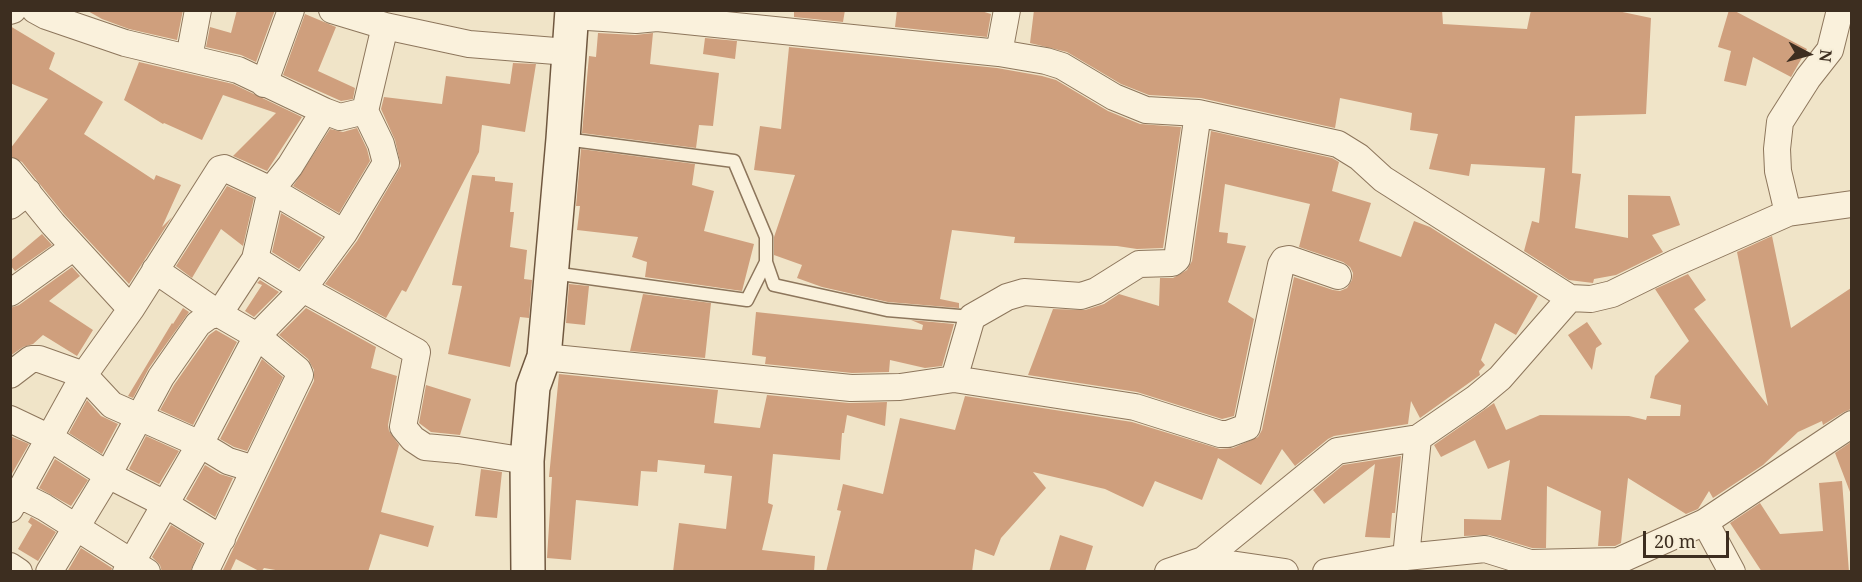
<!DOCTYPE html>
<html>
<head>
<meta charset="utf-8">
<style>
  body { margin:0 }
  #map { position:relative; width:1862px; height:582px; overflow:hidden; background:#f0e4c8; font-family:"Noto Serif",serif }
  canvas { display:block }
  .frame { position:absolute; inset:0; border:12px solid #3d2e20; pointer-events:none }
  .north { position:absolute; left:1778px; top:24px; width:60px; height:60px; -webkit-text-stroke:4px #f7eed8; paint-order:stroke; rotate:96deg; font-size:16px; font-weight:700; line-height:24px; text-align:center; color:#3d2e20 }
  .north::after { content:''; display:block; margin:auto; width:21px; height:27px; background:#3d2e20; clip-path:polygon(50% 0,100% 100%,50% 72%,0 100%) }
  .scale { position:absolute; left:1643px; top:531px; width:86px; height:27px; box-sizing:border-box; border:3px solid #3d2e20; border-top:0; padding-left:8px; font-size:18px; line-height:21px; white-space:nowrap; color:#3d2e20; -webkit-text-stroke:4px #f7eed8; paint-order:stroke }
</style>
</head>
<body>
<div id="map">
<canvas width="1862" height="582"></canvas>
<div class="frame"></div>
<div class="north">N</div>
<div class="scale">20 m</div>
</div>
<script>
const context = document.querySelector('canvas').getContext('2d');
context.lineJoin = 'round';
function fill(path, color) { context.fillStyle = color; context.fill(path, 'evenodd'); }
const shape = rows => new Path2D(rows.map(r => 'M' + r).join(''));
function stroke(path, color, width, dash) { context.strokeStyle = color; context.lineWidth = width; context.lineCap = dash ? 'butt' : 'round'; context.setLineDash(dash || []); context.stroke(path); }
fill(shape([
  [86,10,183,10,177,40,129,29,102,19],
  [237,10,275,10,256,62,241,55,206,47,210,27,231,33],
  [794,10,845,10,843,22,794,17],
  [897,10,978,10,991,14,987,37,895,27],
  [1034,10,1442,10,1443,24,1527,29,1531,10,1613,10,1651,18,1646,114,1575,116,1572,173,1581,174,1575,228,1628,238,1628,195,1670,196,1680,225,1652,235,1663,252,1616,275,1594,279,1593,283,1569,280,1524,251,1532,221,1539,223,1545,168,1471,164,1469,176,1429,169,1438,134,1410,130,1412,113,1340,98,1335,128,1201,98,1149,95,1121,84,1067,52,1030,43],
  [1729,10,1733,10,1807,49,1791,77,1753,57,1746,86,1724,81,1731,51,1718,47],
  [305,14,336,27,318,71,355,88,353,99,341,101,283,75],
  [10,26,55,53,49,69,103,102,84,134,154,180,156,175,181,185,162,227,172,217,129,284,64,214,22,162,10,156,10,149,48,99,10,83],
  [598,33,635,35,653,33,650,64,719,73,713,126,699,125,696,148,582,133,589,56,596,57],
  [705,38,737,41,735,59,703,54],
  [789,47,997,68,1042,76,1056,80,1108,111,1140,124,1181,127,1163,248,1137,249,1117,246,1014,243,1015,237,952,230,940,299,959,303,959,308,888,302,822,287,797,278,802,265,774,255,774,237,795,175,754,170,760,126,781,129],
  [139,62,233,84,302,117,267,171,233,156,276,113,223,95,202,140,164,123,163,124,124,100],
  [513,63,536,64,525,132,482,125,479,152,406,292,402,290,386,318,325,284,357,241,401,166,395,140,381,109,384,97,442,104,446,76,510,84],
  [357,128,367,149,370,161,339,213,293,186,330,129,343,132],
  [1211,131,1332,158,1339,162,1332,191,1371,203,1359,241,1401,257,1414,221,1430,227,1538,296,1516,335,1495,323,1481,360,1485,365,1479,371,1480,375,1420,418,1411,401,1408,424,1334,436,1328,439,1295,466,1282,449,1261,485,1218,458,1202,500,1155,481,1143,507,1105,489,1033,472,1046,488,1001,538,994,556,975,549,972,572,826,572,841,511,837,510,843,484,883,494,900,418,955,430,965,396,1132,422,1220,449,1233,448,1258,437,1262,430,1294,277,1333,290,1340,291,1347,288,1352,280,1353,273,1350,267,1343,262,1299,247,1310,204,1225,184,1219,232,1228,233,1227,243,1246,246,1228,302,1254,319,1234,416,1222,419,1137,392,1028,375,1053,309,1085,310,1104,304,1119,294,1159,306,1160,278,1173,278,1187,270,1192,261],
  [581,149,695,164,692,185,714,191,704,231,754,244,742,291,645,277,647,262,632,257,638,237,577,230,580,206,576,206],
  [472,175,495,177,495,181,513,183,510,212,514,212,510,247,527,250,524,279,532,280,529,318,520,317,510,367,448,354,462,286,452,285],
  [227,186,254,198,243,246,221,229,192,278,176,266],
  [281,213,322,238,299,269,272,252],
  [42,234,52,245,15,271,10,265,10,261],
  [1772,236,1791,328,1851,288,1851,409,1844,412,1823,425,1822,421,1798,432,1763,465,1713,498,1709,491,1698,509,1686,514,1628,478,1621,543,1615,546,1598,546,1601,511,1547,486,1546,548,1532,548,1489,535,1464,536,1464,519,1501,520,1510,460,1488,469,1475,440,1441,457,1434,445,1494,403,1506,430,1540,415,1629,416,1646,420,1647,416,1680,416,1681,405,1650,398,1655,376,1689,341,1655,289,1688,274,1706,300,1694,309,1768,406,1737,252],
  [72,267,80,276,49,301,93,330,77,356,43,335,33,344,23,347,10,356,10,308,19,305],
  [260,280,279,292,254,317,245,311,262,285,257,283],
  [569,284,589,286,585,325,566,323],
  [643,294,711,303,705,358,630,351],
  [183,308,189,312,149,368,133,398,128,396,172,323,173,324],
  [306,308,376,347,371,368,397,376,388,425,389,431,399,445,381,512,434,526,428,547,380,534,368,572,287,572,264,568,261,572,236,559,230,572,222,572,314,381,314,370,308,359,279,335],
  [756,312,922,330,923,325,911,320,954,324,942,366,925,368,890,360,889,372,852,373,765,364,766,357,752,355],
  [1587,322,1602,344,1596,348,1592,370,1568,335],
  [216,330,237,342,193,425,160,410,174,385,209,335],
  [262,359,283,377,247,451,234,447,220,439],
  [559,374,718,390,714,423,760,428,767,395,849,403,887,402,885,426,847,415,844,433,842,433,840,460,773,454,768,503,773,505,762,550,815,556,814,572,673,572,679,523,726,529,732,476,704,473,705,465,658,460,657,472,641,471,638,506,576,500,571,560,547,558,552,477,549,477],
  [426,385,471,399,460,435,431,432,419,423],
  [87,400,101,416,118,424,102,454,69,433],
  [10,436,29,444,10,477],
  [146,436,179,451,159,484,129,469],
  [1851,442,1851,492,1850,492,1835,453],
  [1401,456,1395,513,1392,513,1390,538,1365,537,1375,464,1324,504,1313,490,1343,465],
  [55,459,88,480,71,506,39,488],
  [205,465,220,474,233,478,215,517,186,499],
  [481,469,502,472,497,518,475,516],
  [1842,481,1849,572,1762,572,1730,523,1760,503,1780,534,1823,531,1819,483],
  [31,517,56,532,38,561,18,549,32,525,28,522],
  [171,525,202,544,190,572,162,572,160,565,152,557],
  [1060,535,1093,546,1085,572,1049,572],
  [81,548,112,568,111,572,67,572]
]), '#cf9f7d');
const lane = shape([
  [565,139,734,161,766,237,766,262],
  [553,273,747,300,766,262,774,285,887,310,972,317]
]);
const street = shape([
  [35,10,46,16,125,43,238,70,324,111],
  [332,10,385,26,469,44,568,52],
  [657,10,657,18,999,53,1046,61,1062,66,1114,97,1146,110,1198,113,1338,144,1359,157,1383,179,1570,298,1591,299,1612,294,1675,263,1788,213,1852,204],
  [10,11,13,10],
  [571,16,636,20,657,18],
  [999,53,1007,10],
  [189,58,198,10],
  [264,84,291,10],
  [10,171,53,224,131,309],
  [10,206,28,192],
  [1788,213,1778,171,1777,149,1780,122,1808,78,1830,50,1840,10],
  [255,259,303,289,417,352,403,427,413,439,425,447,458,450,527,461],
  [155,270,219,314,257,336,298,370,300,375,205,572],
  [10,293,74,247],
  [544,357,851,388,900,387,954,379,1135,407,1220,434,1228,434,1247,427,1281,265,1284,260,1289,259,1338,276],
  [10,375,31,359,39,359,84,375,112,405,200,444,228,461,254,469],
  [954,379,972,317,1007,297,1024,292,1081,296,1096,291,1139,264,1172,263,1177,259,1198,113],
  [10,419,50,438,108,475,165,504,222,539],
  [10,495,18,499,28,499,44,507,147,572],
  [10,509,84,375,131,309,220,169,224,168,271,190,344,233],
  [1705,522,1732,572],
  [1406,557,1418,438,1476,398,1500,378,1570,298],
  [1203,560,1337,451,1418,438],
  [10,566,19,572],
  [49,572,108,475,161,377,198,324,209,316,219,314,255,259,271,190,290,166,324,111,340,117,365,111],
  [126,572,200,444,257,336,303,289,344,233,386,163,381,144,365,111,385,26],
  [1168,572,1203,560,1285,572],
  [1326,572,1406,557,1485,549,1530,563,1618,561,1705,522,1852,424]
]);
const secondary = shape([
  [528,572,527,461,533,387,544,357,563,139,572,10]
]);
stroke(lane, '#8d765c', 15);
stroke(street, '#8d765c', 28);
stroke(secondary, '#6f573f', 36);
stroke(lane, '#faf1dc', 12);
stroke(street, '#faf1dc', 26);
stroke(secondary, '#faf1dc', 33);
</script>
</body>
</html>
